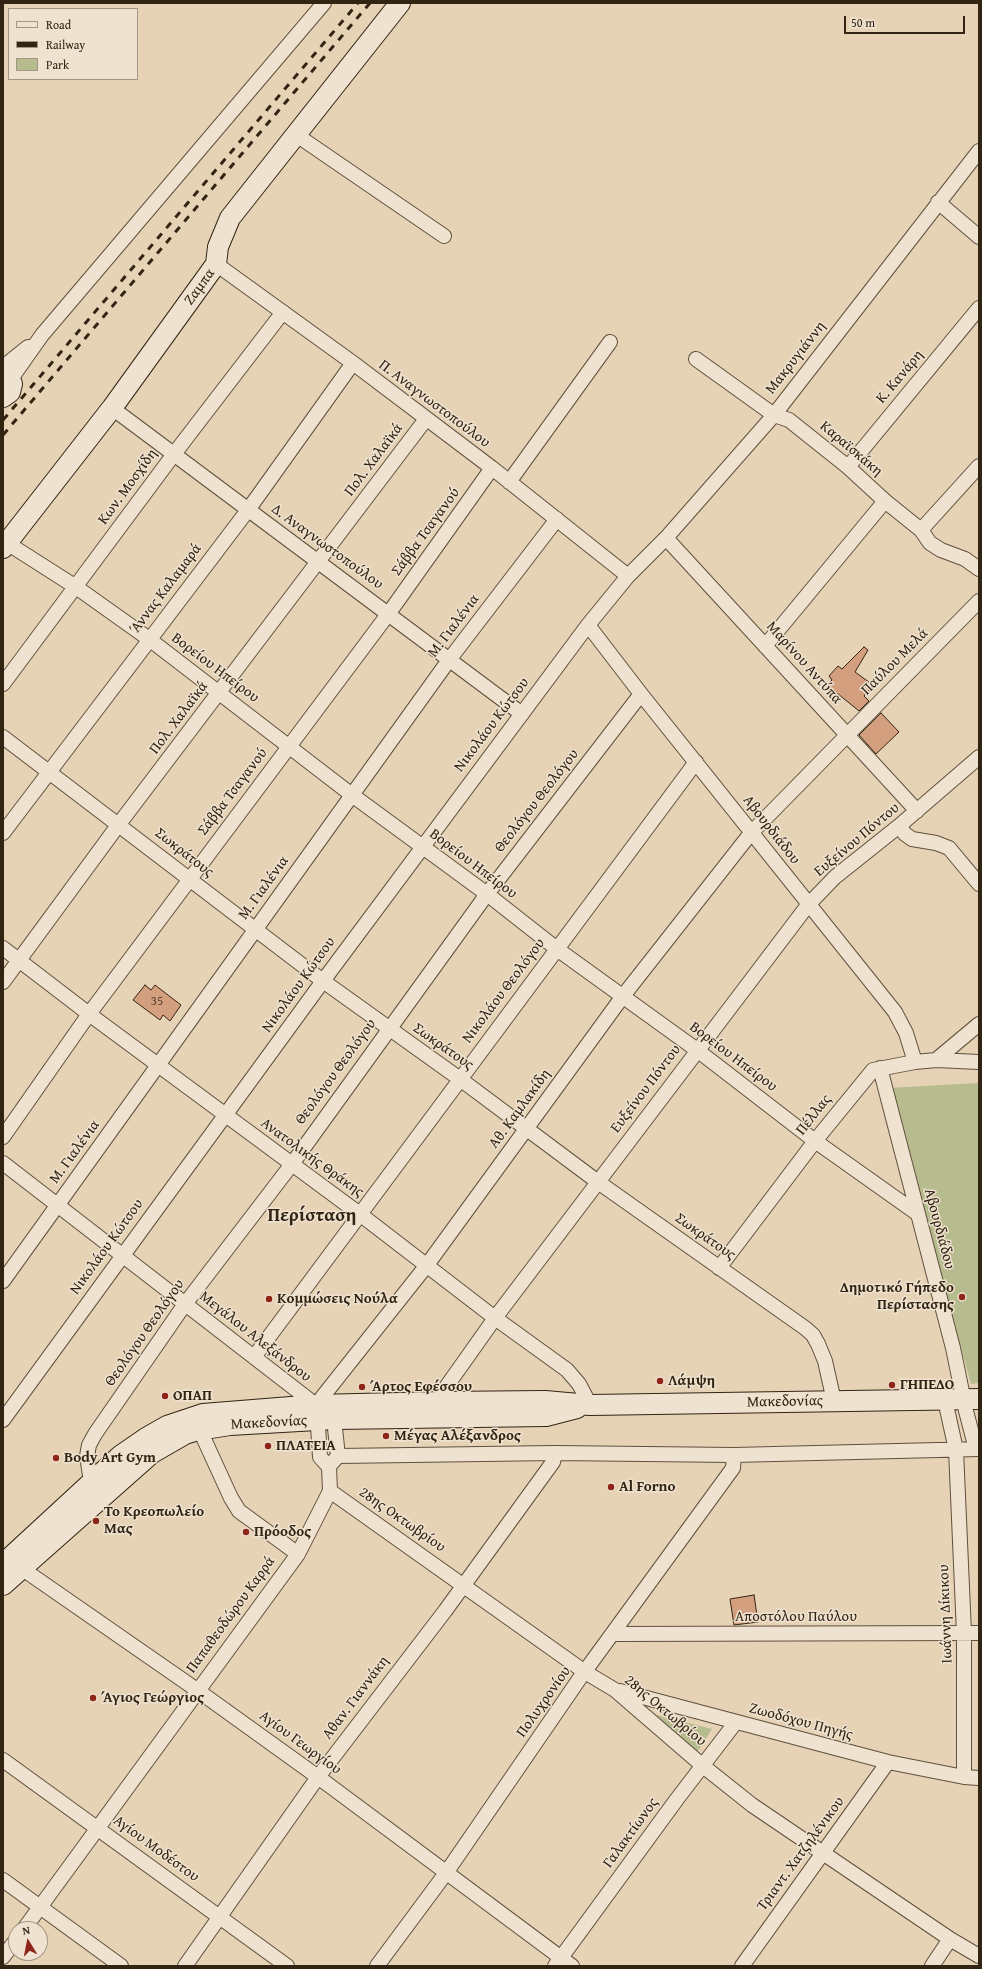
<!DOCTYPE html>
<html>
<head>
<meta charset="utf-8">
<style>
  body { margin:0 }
  #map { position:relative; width:982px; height:1969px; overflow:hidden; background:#e6d3b6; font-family:"Gentium Book Plus",serif }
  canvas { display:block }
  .frame { position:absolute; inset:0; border:4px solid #322413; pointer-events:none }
  .legend { position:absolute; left:8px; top:8px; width:130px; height:72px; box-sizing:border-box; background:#efe2d0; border:1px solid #a39684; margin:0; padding:5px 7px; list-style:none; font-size:12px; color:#322413 }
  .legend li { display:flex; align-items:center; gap:8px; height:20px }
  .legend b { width:20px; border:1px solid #a39684 }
  .north { position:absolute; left:8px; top:1921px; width:40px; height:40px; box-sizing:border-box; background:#efe2d0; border:1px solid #a39684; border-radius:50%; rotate:350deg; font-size:11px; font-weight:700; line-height:16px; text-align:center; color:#322413 }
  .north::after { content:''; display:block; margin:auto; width:14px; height:18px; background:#8f2418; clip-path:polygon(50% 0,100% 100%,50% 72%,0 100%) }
  .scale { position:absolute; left:844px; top:16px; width:121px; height:18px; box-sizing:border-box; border:2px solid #322413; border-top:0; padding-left:5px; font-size:12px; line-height:14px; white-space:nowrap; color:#322413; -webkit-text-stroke:3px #efe2d0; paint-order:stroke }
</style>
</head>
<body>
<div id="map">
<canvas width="982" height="1969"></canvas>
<div class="frame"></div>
<ul class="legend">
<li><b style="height:5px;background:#efe2d0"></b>Road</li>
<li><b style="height:5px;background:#322413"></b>Railway</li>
<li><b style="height:11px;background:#b6bc8d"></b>Park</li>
</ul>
<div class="north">N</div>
<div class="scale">50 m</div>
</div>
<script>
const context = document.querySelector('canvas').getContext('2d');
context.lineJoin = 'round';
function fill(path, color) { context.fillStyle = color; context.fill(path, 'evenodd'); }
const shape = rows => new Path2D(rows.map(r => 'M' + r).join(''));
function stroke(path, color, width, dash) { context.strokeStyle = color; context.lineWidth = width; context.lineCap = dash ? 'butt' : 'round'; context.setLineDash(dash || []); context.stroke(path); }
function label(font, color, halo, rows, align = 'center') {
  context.font = font + ' "Gentium Book Plus",serif'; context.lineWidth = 3; context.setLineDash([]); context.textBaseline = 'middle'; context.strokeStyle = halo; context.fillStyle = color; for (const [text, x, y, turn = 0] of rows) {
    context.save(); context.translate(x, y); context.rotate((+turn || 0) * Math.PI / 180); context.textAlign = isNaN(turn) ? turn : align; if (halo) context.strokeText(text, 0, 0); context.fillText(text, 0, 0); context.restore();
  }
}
fill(shape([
  [979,1083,979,1383,971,1384,888,1088],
  [641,1711,712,1729,696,1754]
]), '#b6bc8d');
const building = shape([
  [864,647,868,650,855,672,873,685,864,696,869,701,859,711,827,685,832,680,829,676,838,666,842,669,864,647],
  [881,713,899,732,876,754,859,735,881,713],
  [145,985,151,990,155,985,181,1005,170,1021,163,1015,160,1020,133,1000,145,985],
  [754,1595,758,1622,734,1625,730,1599,754,1595]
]);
fill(building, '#d49f7e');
stroke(building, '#322413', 1);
const street = shape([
  [295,134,444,236],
  [938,202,979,237],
  [216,264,353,363,492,468,628,576],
  [696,359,774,415,789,420,848,467,885,501,921,530,930,543,941,550,965,559,979,569],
  [3,367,28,347],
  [11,379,42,335,324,3],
  [112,408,522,714],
  [848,467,979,308],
  [509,482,610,342],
  [921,530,979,466],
  [666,538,917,811],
  [7,543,76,587,149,639,352,795,487,894,557,949,697,1050,815,1141,918,1214],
  [588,625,641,694,895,1012,906,1033,915,1062],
  [765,646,885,501],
  [3,684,174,454,283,312],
  [3,737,323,981,460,1079,598,1182,805,1328,813,1335,818,1344,825,1361,834,1401],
  [899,826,905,834,912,839,936,843,949,848,979,884],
  [3,833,248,510,353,363],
  [3,948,89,1014,361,1215,495,1318,567,1370,579,1384,590,1405],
  [3,982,119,824,426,419],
  [936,1060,979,1024],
  [880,1068,953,1348,966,1411,976,1449],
  [3,1137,89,1014,389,613,492,468],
  [3,1163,334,1419,338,1456,331,1464],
  [719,1268,815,1141,873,1070,915,1062,936,1060,979,1062],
  [3,1281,449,660,557,519],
  [254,1357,696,762],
  [945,1400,956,1450,964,1633,964,1777],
  [441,1402,444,1390,495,1318,808,905,835,877,899,826,979,757],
  [316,1405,427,1265,623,996,751,833,979,601],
  [3,1420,323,981,588,625,628,576,666,538,774,415,979,151],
  [204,1439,231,1498,239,1511,298,1554],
  [338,1456,555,1453,734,1455,979,1449],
  [91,1482,87,1456,89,1445,95,1434,185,1304,292,1164,487,894,641,694],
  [330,1491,585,1672,615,1690,703,1766,752,1805,950,1939,979,1956],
  [14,1563,197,1690,318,1777,572,1966],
  [613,1634,979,1633],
  [620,1691,888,1762,964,1777,979,1778],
  [3,1760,287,1966],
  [3,1880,121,1966],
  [24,1929,298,1554,330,1491,329,1467,320,1457,317,1411],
  [3,1957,16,1940],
  [185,1966,318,1777,445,1611,553,1462,555,1453],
  [377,1966,446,1873,580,1678,733,1468,734,1455],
  [555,1966,677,1799,736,1722],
  [742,1966,888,1762],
  [932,1966,950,1939]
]);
const secondary = shape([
  [3,371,9,376,12,384,10,392,3,397],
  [3,548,112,408,216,264,218,247,230,218,400,3],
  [3,1564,120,1456,146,1438,167,1426,203,1414,316,1405,441,1402,545,1401,590,1405,979,1399],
  [3,1585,152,1453,185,1434,198,1430,230,1425,334,1419,546,1416,577,1408]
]);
stroke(street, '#5f503c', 16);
stroke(secondary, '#322413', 22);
stroke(street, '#efe2d0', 14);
stroke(secondary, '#efe2d0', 20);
stroke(shape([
  [3,420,358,3],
  [3,435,370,3]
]), '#322413', 3, [7, 7]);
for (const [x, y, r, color] of [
  [962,1297,4,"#8f2418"],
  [269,1299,4,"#8f2418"],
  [660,1381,4,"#8f2418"],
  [892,1385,4,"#8f2418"],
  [362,1387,4,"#8f2418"],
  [165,1396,4,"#8f2418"],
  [386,1436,4,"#8f2418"],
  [268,1446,4,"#8f2418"],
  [56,1458,4,"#8f2418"],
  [611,1487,4,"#8f2418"],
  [96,1521,4,"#8f2418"],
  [246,1532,4,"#8f2418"],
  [93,1698,4,"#8f2418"]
]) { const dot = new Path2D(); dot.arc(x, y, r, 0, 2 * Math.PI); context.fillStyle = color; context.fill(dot); stroke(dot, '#efe2d0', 1.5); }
label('13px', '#5a432e', null, [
  ["35",157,1002]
]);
label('15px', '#322413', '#efe2d0', [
  ["Ζαμπα",200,287,-54],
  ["Μακρυγιάννη",796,358,-52],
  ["Κ. Κανάρη",900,377,-50],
  ["Π. Αναγνωστοπούλου",434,404,37],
  ["Καραϊσκάκη",851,449,40],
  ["Πολ. Χαλαϊκά",374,460,-53],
  ["Κων. Μοσχίδη",128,487,-54],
  ["Σάββα Τσαγανού",426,532,-54],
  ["Δ. Αναγνωστοπούλου",327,547,36],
  ["Άννας Καλαμαρά",166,589,-53],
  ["Μ. Γιαλένια",454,626,-53],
  ["Παύλου Μελά",895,662,-45],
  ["Μαρίνου Αντύπα",804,663,48],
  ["Βορείου Ηπείρου",215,668,37],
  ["Πολ. Χαλαϊκά",179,718,-53],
  ["Νικολάου Κώτσου",492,725,-53],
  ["Σάββα Τσαγανού",233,792,-53],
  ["Θεολόγου Θεολόγου",537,801,-52],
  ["Αβουρδιάδου",771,830,52],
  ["Ευξείνου Πόντου",857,840,-40],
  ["Σωκράτους",184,853,38],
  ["Βορείου Ηπείρου",473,864,37],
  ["Μ. Γιαλένια",264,888,-54],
  ["Νικολάου Κώτσου",299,985,-54],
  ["Νικολάου Θεολόγου",504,991,-53],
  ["Σωκράτους",443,1047,35],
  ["Βορείου Ηπείρου",733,1057,37],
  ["Θεολόγου Θεολόγου",336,1072,-54],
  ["Ευξείνου Πόντου",646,1089,-53],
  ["Αθ. Καμλακίδη",520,1109,-54],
  ["Πέλλας",814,1115,-52],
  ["Μ. Γιαλένια",75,1152,-54],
  ["Ανατολικής Θράκης",312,1158,36],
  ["Αβουρδιάδου",939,1229,75],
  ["Σωκράτους",705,1237,35],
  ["Νικολάου Κώτσου",107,1247,-54],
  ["Θεολόγου Θεολόγου",145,1333,-55],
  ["Μεγάλου Αλεξάνδρου",255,1337,38],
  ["Μακεδονίας",785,1402,-1],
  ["Μακεδονίας",269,1423,-3],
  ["28ης Οκτωβρίου",402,1520,35],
  ["Ιωάννη Δίκικου",946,1614,-92],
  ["Παπαθεοδώρου Καρρά",231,1615,-54],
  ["Αποστόλου Παύλου",796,1617],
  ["Αθαν. Γιαννάκη",356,1698,-53],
  ["Πολυχρονίου",544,1702,-55],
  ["28ης Οκτωβρίου",665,1711,40],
  ["Ζωοδόχου Πηγής",801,1722,15],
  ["Αγίου Γεωργίου",300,1743,36],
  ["Γαλακτίωνος",631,1833,-54],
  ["Αγίου Μοδέστου",156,1849,36],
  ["Τριαντ. Χατζηλένικου",801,1854,-54]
]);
label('bold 15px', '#322413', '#efe2d0', [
  ["Δημοτικό Γήπεδο",954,1288,"right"],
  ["Περίστασης",954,1305,"right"],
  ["Κομμώσεις Νούλα",277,1299],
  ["Λάμψη",668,1381],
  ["ΓΗΠΕΔΟ",900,1385],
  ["Άρτος Εφέσσου",370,1387],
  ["ΟΠΑΠ",173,1396],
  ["Μέγας Αλέξανδρος",394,1436],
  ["ΠΛΑΤΕΙΑ",276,1446],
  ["Body Art Gym",64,1458],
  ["Al Forno",619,1487],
  ["Το Κρεοπωλείο",104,1512],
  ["Μας",104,1529],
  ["Πρόοδος",254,1532],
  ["Άγιος Γεώργιος",101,1698]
], 'left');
label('bold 19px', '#322413', '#efe2d0', [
  ["Περίσταση",312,1216]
]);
</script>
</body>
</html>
